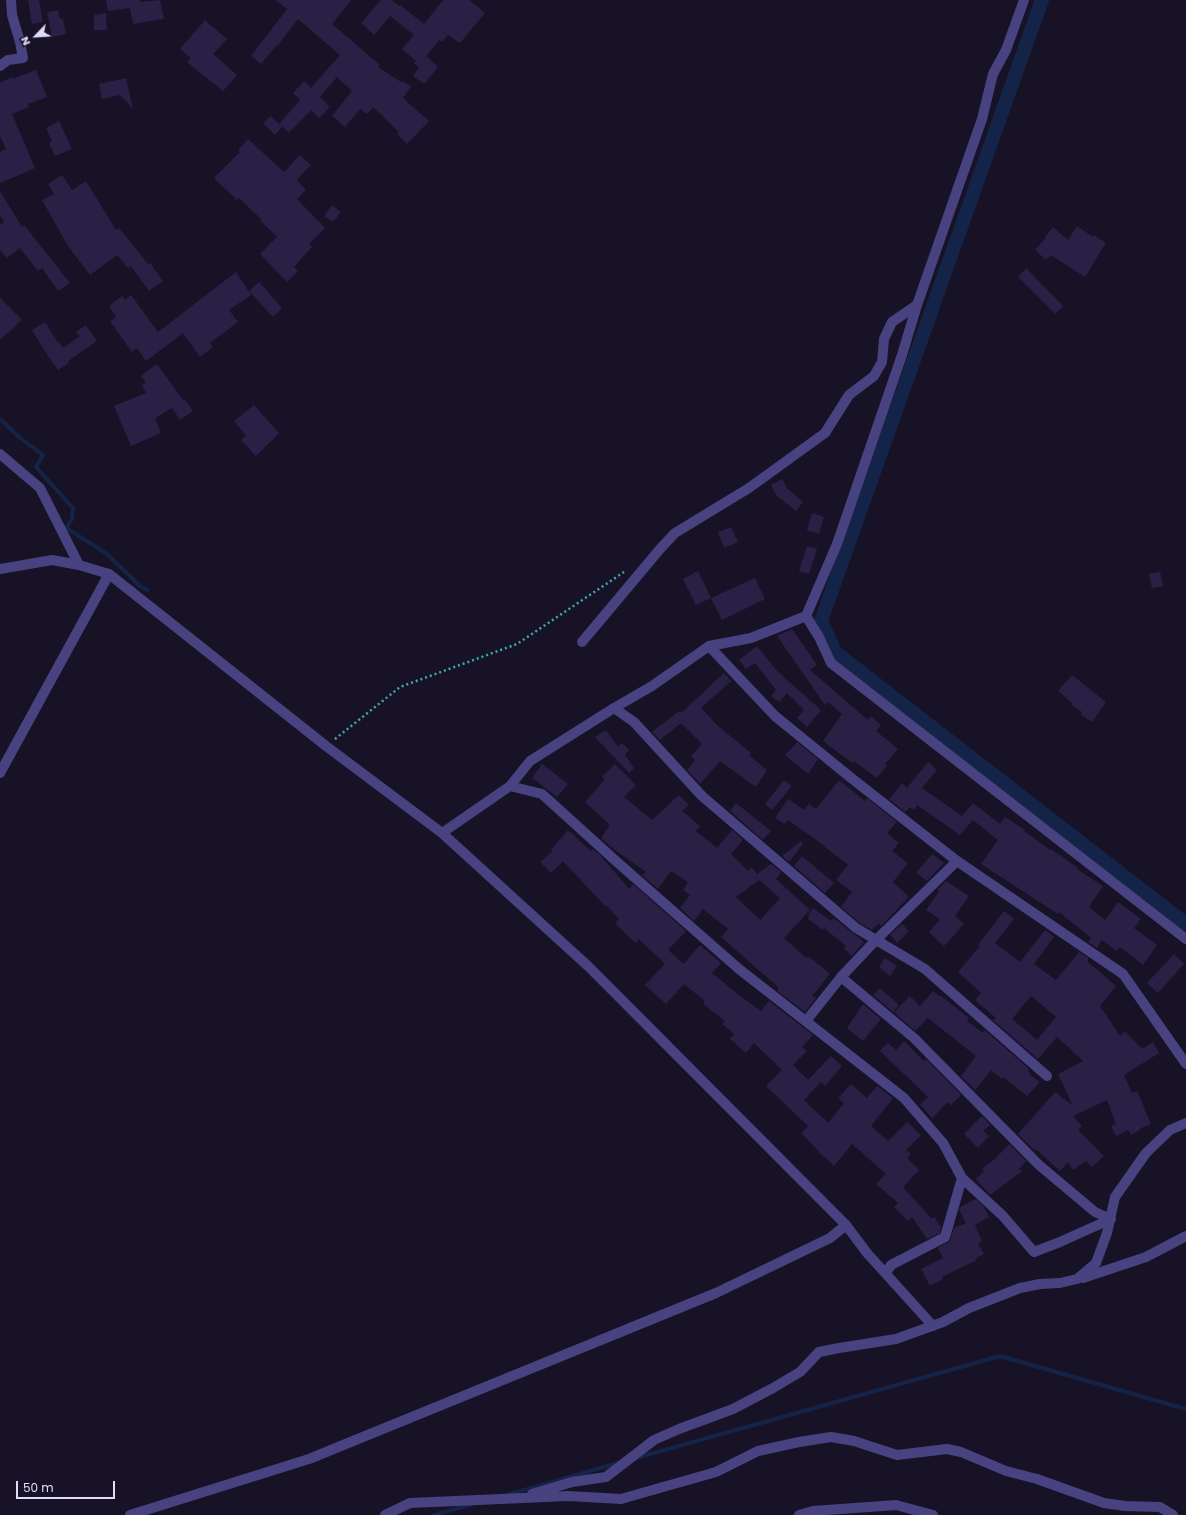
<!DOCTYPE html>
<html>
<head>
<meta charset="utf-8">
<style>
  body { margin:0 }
  #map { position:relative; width:1186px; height:1515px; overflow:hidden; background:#171226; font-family:Poppins,sans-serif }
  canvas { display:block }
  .north { position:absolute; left:16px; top:16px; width:40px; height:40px; -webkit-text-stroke:3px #171226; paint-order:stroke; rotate:245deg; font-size:11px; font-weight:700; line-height:16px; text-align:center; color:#e1dbfb }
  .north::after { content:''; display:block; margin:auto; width:14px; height:18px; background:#e1dbfb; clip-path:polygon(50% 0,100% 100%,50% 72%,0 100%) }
  .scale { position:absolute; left:16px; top:1481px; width:99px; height:18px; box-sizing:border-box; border:2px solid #e1dbfb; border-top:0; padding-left:5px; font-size:12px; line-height:14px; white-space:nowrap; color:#e1dbfb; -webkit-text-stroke:3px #171226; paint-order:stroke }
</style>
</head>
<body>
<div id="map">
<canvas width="1186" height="1515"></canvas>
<div class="north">N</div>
<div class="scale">50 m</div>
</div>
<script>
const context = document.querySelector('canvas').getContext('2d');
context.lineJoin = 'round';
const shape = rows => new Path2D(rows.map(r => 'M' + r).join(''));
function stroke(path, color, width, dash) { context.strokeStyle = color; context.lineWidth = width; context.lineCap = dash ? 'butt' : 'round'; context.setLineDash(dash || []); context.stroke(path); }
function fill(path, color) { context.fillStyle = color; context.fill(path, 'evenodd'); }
stroke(shape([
  [0,419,19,437,43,455,36,467,73,508,72,519,66,528,106,553,141,587,147,590],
  [636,1458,1000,1356,1186,1409],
  [507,1495,618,1463],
  [434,1515,473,1504]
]), '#142448', 4);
stroke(shape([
  [1042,0,821,621,835,652,1186,924]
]), '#142448', 14);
fill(shape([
  [28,0,39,0,43,22,32,24],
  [106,0,140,0,140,2,160,0,164,19,133,24,130,8,108,11],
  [275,0,351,0,332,24,380,65,378,67,401,82,402,81,411,86,403,98,429,121,407,144,397,134,399,132,373,107,367,114,360,109,345,127,332,116,352,91,337,77,320,97,330,107,319,118,311,110,289,133,279,124,300,100,293,93,304,81,311,88,340,55,298,19,278,45,277,45,261,64,251,56,287,9],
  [381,0,392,0,399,6,400,5,424,24,443,0,469,0,485,13,460,43,448,35,442,42,439,40,426,56,438,67,424,84,413,76,419,68,414,63,416,61,402,49,414,35,390,16,374,35,361,23],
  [58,10,60,19,63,19,66,34,52,37,47,12],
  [106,13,107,30,94,30,94,15],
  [205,20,227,39,213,54,237,75,223,91,187,62,191,58,180,49],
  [36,70,47,97,28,104,29,107,12,114,35,168,0,183,0,152,6,149,0,136,0,83,12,77,13,79],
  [126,78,133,109,120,95,102,99,99,84],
  [271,116,282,127,275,135,263,123],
  [59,121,72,149,55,156,49,143,52,141,46,128],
  [248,139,284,172,300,155,311,165,297,180,306,190,297,199,325,228,309,244,312,247,294,267,298,271,287,282,260,254,277,237,260,220,261,219,239,198,237,200,214,178,240,152,238,150],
  [62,175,72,190,86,181,116,230,119,228,148,264,150,263,163,281,149,291,131,266,128,268,117,255,90,275,68,246,42,200,54,194,48,184],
  [0,191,22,227,24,225,70,283,58,291,42,268,38,271,20,248,7,258,0,250,0,225,4,222,0,216],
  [332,205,341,212,333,222,324,216],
  [1077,226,1093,237,1094,235,1106,243,1085,277,1051,255,1046,260,1035,250,1046,238,1045,237,1053,227,1068,240],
  [1026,268,1063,306,1055,314,1018,277],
  [236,272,251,295,229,310,238,322,210,343,213,347,200,357,183,333,146,361,137,348,132,352,110,321,116,317,109,306,122,296,125,300,131,295,158,332],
  [259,282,282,308,273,317,249,291],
  [0,298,22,320,0,340],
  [45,322,58,343,59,342,63,348,80,336,76,332,86,325,97,341,68,361,69,363,58,370,48,356,32,330],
  [157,364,183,400,184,399,193,411,180,420,172,408,155,418,161,433,131,446,114,406,146,393,142,385,146,383,141,376],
  [254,405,279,433,256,456,241,440,246,436,234,421],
  [782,479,787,488,803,502,796,511,776,495,771,485],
  [812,513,824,517,819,534,807,530],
  [731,527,738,542,724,548,718,532],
  [807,546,817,549,809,574,799,571],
  [698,571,711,598,696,605,683,579],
  [1160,572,1163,586,1152,588,1149,574],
  [755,578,765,599,722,620,711,598],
  [792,629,817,665,810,670,868,720,871,716,881,725,876,731,898,749,885,764,887,766,877,778,854,761,852,763,823,741,842,714,828,702,825,705,777,636],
  [757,646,777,671,821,710,807,727,797,718,804,710,787,693,779,702,771,696,776,690,755,663,746,669,739,660],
  [724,673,731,681,701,708,718,726,751,753,749,755,767,770,756,787,720,761,700,784,687,770,695,760,691,756,702,744,681,723,660,740,652,732,679,711,681,713],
  [1072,675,1106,702,1092,722,1081,715,1082,712,1071,705,1072,703,1058,691],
  [606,730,618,747,622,743,629,750,625,755,634,768,629,773,595,737],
  [797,742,818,759,808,774,785,755],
  [928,762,937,770,922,788,962,816,973,803,1000,824,1005,817,1025,830,1024,831,1050,850,1051,849,1078,868,1077,869,1103,886,1089,907,1105,920,1118,902,1141,919,1134,928,1157,945,1143,965,1120,947,1117,951,1102,940,1097,948,1088,942,1091,938,1059,912,1058,914,981,864,998,840,973,820,960,835,917,805,914,810,910,807,905,812,889,799,902,783,907,788],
  [542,764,568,784,557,797,532,778],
  [615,764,636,785,624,797,652,820,679,795,689,805,682,811,700,826,696,831,717,848,732,830,743,840,731,854,748,871,752,867,757,874,771,864,781,872,776,879,810,910,784,938,806,958,808,956,830,974,812,996,816,998,805,1012,777,991,779,988,721,937,728,929,703,909,694,921,680,908,690,895,683,890,688,882,671,871,658,889,642,875,646,872,611,847,601,838,610,825,585,802,605,779,602,777],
  [759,880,780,898,760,920,736,897],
  [784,780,792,786,772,810,765,804],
  [839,780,865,801,867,798,897,822,887,833,899,843,892,851,908,863,893,882,909,897,881,926,879,923,872,930,860,923,841,907,852,892,836,880,848,865,815,839,788,820,785,824,775,818,788,799,804,810,809,804,816,809],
  [736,803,771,831,763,840,730,811],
  [568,830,591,851,593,849,600,855,629,889,633,884,686,931,668,950,684,964,700,945,721,963,712,973,740,996,761,1011,769,1001,813,1035,802,1047,807,1051,793,1065,808,1080,831,1056,842,1066,825,1086,821,1082,804,1100,828,1123,844,1103,838,1098,851,1084,867,1098,877,1086,893,1098,871,1126,888,1141,907,1122,921,1135,906,1150,911,1154,907,1158,919,1170,903,1187,932,1219,934,1217,941,1227,940,1233,927,1239,912,1217,908,1221,894,1207,898,1203,876,1184,886,1174,852,1144,834,1166,821,1154,801,1133,808,1126,766,1086,782,1070,754,1043,746,1053,730,1039,734,1034,722,1024,725,1021,703,1004,705,1001,684,984,666,1004,645,985,665,964,639,939,635,943,615,923,619,919,606,905,605,906,563,861,551,873,540,862,552,852,551,850],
  [801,841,803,844,789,862,782,856],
  [932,854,944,863,927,881,916,873],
  [802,856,834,883,825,893,794,866],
  [946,881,969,896,955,916,964,924,944,946,929,932,940,919,926,910,939,891,937,890],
  [813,908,831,921,834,918,852,933,863,940,862,941,864,942,852,956,844,949,846,946,824,928,823,930,808,919,809,916,808,915],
  [1004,911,1014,919,995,943,1020,962,1045,930,1054,937,1034,964,1056,980,1079,952,1089,958,1087,961,1116,986,1100,1006,1120,1036,1125,1031,1142,1049,1153,1042,1159,1053,1124,1075,1132,1093,1137,1091,1151,1124,1139,1129,1140,1130,1131,1135,1128,1130,1116,1136,1111,1126,1116,1124,1107,1100,1073,1116,1082,1126,1078,1130,1104,1156,1092,1167,1086,1161,1073,1170,1068,1162,1060,1171,1036,1149,1035,1151,1018,1134,1055,1092,1073,1106,1058,1074,1083,1061,1057,1037,1038,1059,993,1020,996,1018,975,1000,981,993,958,972,980,946,978,945],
  [1031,996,1056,1017,1037,1040,1012,1019],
  [902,924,909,931,897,943,890,935],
  [1174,954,1184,964,1158,993,1147,983],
  [885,958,897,966,890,976,879,967],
  [880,988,899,1005,893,1012,873,995],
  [933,991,939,996,940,995,969,1018,967,1021,983,1033,985,1030,1029,1069,1028,1071,1030,1072,1029,1074,1040,1082,1027,1096,1003,1077,1002,1079,991,1070,975,1090,961,1076,976,1056,928,1018,915,1031,894,1012,910,996,920,1006],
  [863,1004,881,1019,863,1041,847,1028],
  [904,1041,924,1061,926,1059,961,1095,951,1105,948,1102,932,1118,920,1105,928,1097,880,1051,888,1043,896,1050],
  [982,1116,990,1125,983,1131,989,1136,978,1148,964,1134],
  [1009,1144,1026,1161,1019,1169,1022,1171,990,1195,976,1179,984,1171,982,1169,996,1158],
  [976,1199,984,1207,989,1217,975,1225,982,1241,978,1243,984,1254,976,1258,977,1260,942,1277,943,1279,930,1286,921,1269,943,1258,938,1248,950,1241,954,1228,966,1223,959,1210,960,1207]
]), '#2a2045');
stroke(shape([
  [335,739,400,687,517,644,624,572]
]), '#3dacad', 2.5, [2, 3]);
stroke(shape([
  [0,66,8,60,23,58,20,42,12,15,11,0],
  [0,454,40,488,79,565],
  [0,569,52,560,79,565,109,574,326,746,442,833,589,967,846,1225,867,1253,933,1326],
  [806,616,819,637,831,663,1186,939],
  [582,642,660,549,675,533,749,488,825,433,849,395,874,376,882,362,884,339,892,322,917,305,982,119,993,74,1006,50,1024,0],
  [709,646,775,716,850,777,957,861,1123,974,1186,1064],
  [614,708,634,722,702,796,856,928,925,969,1047,1076],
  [0,773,109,574],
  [510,786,542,794,617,862,739,969,904,1098,943,1143,962,1178,1003,1216,1034,1252,1060,1242,1111,1219],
  [442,833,510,786,530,761,614,708,652,686,709,646,751,638,806,616,837,544,902,355,917,305],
  [841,977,914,1038,1039,1165,1095,1212,1111,1219],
  [806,1021,841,977,876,940,957,861],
  [886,1273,891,1265,945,1237,962,1178],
  [1083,1278,1146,1257,1186,1236],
  [532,1494,572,1482,606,1477,654,1440,679,1429,733,1409,773,1388,800,1372,819,1352,839,1348,896,1339,943,1322,969,1308,1020,1288,1040,1284,1060,1283,1077,1279,1096,1263,1107,1233,1115,1197,1146,1153,1170,1130,1186,1123],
  [130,1515,309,1459,716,1293,830,1238,846,1225],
  [385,1515,410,1503,568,1496,621,1499,716,1472,758,1451,799,1442,831,1437,854,1441,897,1455,947,1449,961,1452,1006,1471,1037,1479,1104,1503,1125,1506,1160,1507,1173,1515],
  [799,1515,813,1511,896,1505,933,1515]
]), '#494280', 10);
</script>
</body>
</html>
